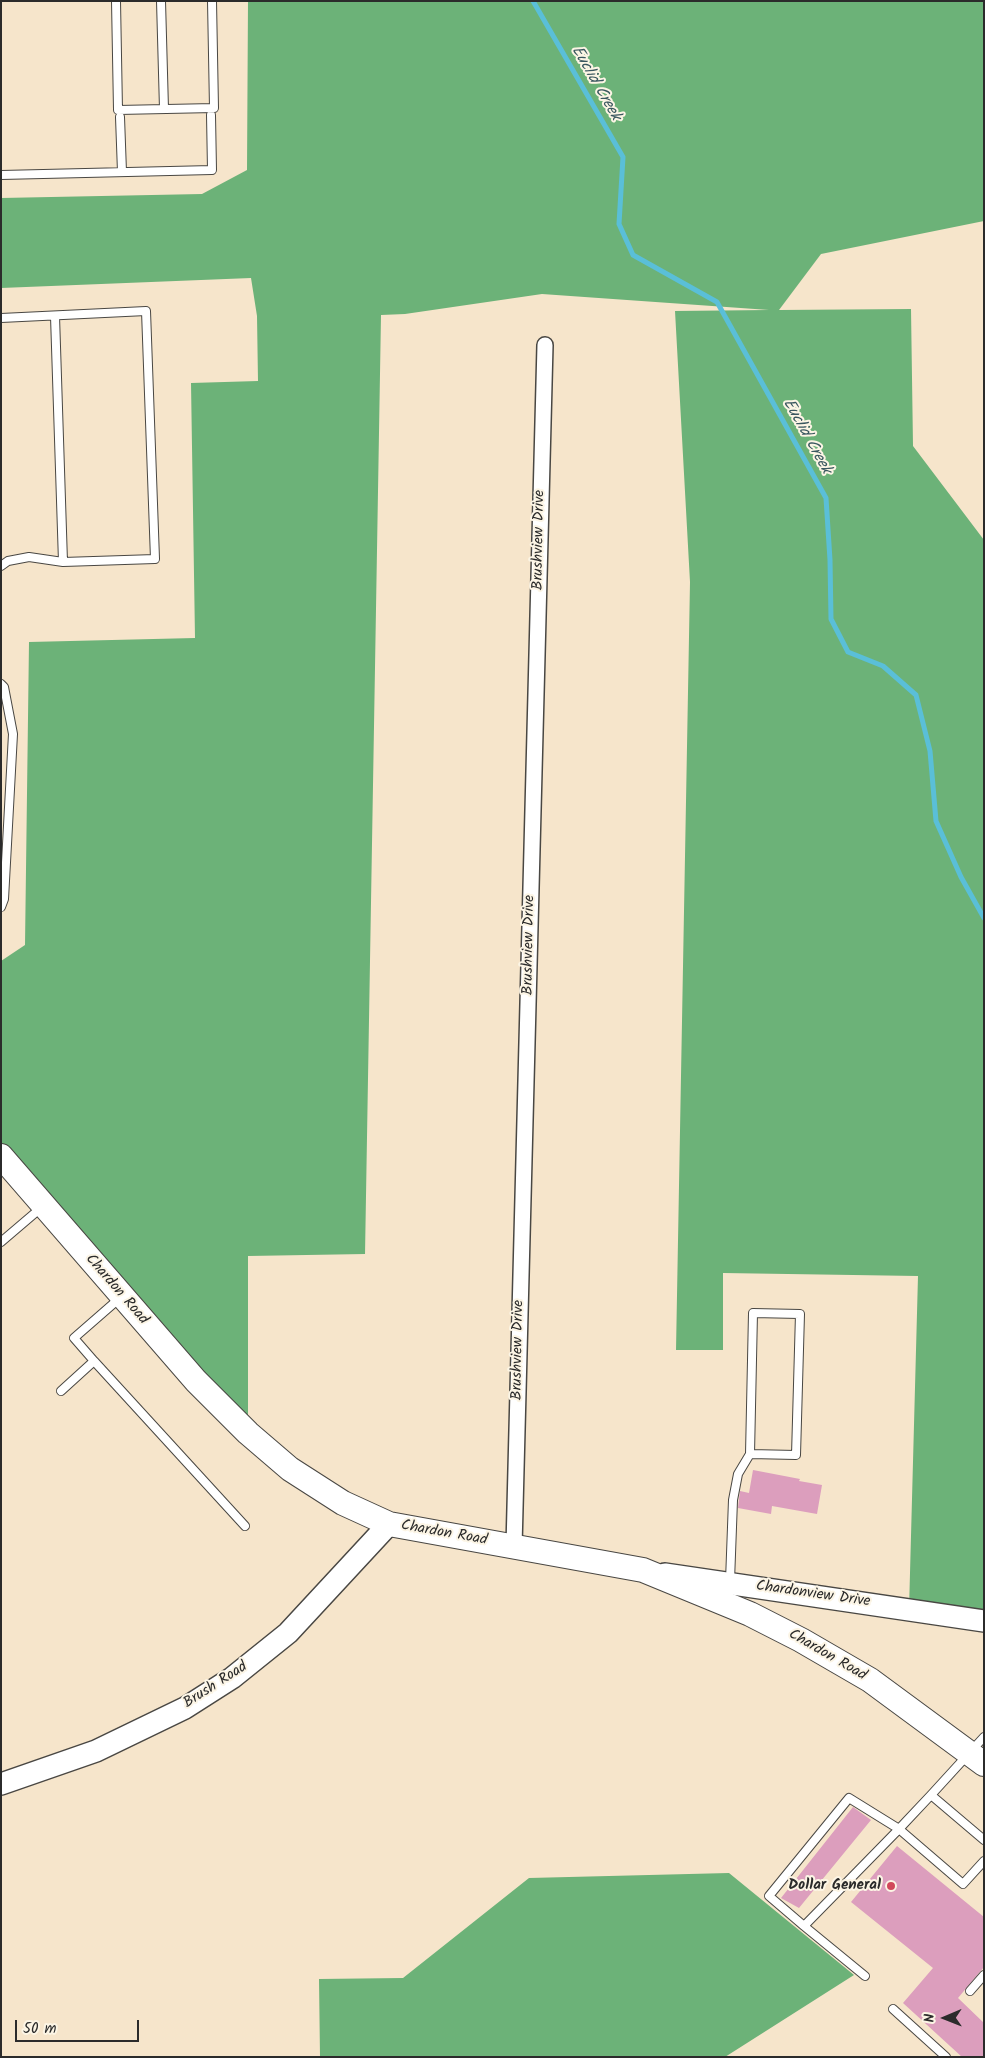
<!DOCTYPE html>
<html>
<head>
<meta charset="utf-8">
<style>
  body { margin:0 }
  #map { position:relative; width:985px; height:2058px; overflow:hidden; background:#f6e5cb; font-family:Kalam,sans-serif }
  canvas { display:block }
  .frame { position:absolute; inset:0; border:2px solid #2b2b2b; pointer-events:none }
  .north { position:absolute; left:920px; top:1993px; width:50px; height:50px; -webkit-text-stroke:4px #fcf5e5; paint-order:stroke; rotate:269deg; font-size:14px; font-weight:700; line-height:20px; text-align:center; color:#2b2b2b }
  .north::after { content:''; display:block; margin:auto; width:18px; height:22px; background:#2b2b2b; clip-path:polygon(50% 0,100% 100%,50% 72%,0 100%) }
  .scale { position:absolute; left:15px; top:2020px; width:124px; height:22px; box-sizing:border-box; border:2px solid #2b2b2b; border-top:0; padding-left:6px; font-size:15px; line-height:18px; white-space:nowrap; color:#2b2b2b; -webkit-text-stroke:4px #fcf5e5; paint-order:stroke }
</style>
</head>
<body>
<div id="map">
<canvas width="985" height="2058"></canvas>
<div class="frame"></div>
<div class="north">N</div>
<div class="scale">50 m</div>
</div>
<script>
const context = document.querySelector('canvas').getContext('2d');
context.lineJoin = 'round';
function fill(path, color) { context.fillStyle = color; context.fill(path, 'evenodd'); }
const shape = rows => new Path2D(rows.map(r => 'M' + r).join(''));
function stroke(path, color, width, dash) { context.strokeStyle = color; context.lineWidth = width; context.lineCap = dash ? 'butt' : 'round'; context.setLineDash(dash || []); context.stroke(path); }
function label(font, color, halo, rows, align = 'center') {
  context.font = font + ' Kalam,sans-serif'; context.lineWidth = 4; context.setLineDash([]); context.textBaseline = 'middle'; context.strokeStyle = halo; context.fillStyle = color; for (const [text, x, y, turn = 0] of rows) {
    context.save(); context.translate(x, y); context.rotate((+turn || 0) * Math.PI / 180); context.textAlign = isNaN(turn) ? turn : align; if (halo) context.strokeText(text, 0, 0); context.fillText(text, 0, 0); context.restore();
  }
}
fill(shape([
  [248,1,984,1,984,221,821,254,779,310,911,309,913,446,984,540,983,1620,909,1610,918,1276,723,1273,723,1350,676,1350,690,582,675,311,769,310,542,294,405,314,381,315,365,1254,248,1256,248,1433,1,1156,1,961,25,945,29,642,195,638,191,383,258,381,257,316,251,278,1,288,1,198,202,194,247,170],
  [729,1873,854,1975,725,2057,320,2057,319,1979,403,1978,529,1878]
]), '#6cb278');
stroke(shape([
  [533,1,623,157,619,224,633,255,717,302,826,498,830,560,831,619,848,652,883,666,916,695,930,751,936,821,961,877,984,918]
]), '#5abfd8', 5);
fill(shape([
  [753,1470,800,1479,799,1481,822,1485,817,1514,772,1506,771,1514,738,1508,740,1491,749,1493],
  [853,1807,871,1820,799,1908,781,1898],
  [897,1846,984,1917,984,1967,958,1998,984,2023,984,2057,962,2057,903,2003,933,1968,851,1902]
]), '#dc9ebd');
const lane = shape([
  [116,1,118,110,214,108,212,1],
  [161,1,164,109],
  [120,117,122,172],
  [1,175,212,170,211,115],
  [1,318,146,311,155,559,63,562,55,316],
  [1,566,8,561,29,557,63,562],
  [1,684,4,687,13,734,4,899,1,907],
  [1,1242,42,1207],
  [94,1361,245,1526],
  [61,1391,94,1361,74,1338,121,1297],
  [730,1581,733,1500,738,1474,750,1454,796,1455,800,1314,753,1313,750,1454],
  [984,1737,931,1795,899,1829,804,1926,769,1896,849,1798,899,1829,963,1884,984,1861],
  [931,1795,984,1840],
  [804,1926,865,1976],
  [970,1991,984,1975],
  [893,2009,946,2057]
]);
const street = shape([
  [514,1546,545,345]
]);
const secondary = shape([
  [665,1574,984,1621],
  [1,1784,96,1751,185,1708,232,1678,288,1633,389,1524]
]);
const primary = shape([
  [1,1156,196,1381,248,1433,290,1469,343,1503,389,1524,643,1570,750,1614,801,1640,870,1680,984,1764]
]);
stroke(lane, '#494743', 10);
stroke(street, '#494743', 18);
stroke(secondary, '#494743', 24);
stroke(primary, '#494743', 26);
stroke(lane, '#fff', 8);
stroke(street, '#fff', 15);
stroke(secondary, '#fff', 21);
stroke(primary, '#fff', 24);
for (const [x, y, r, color] of [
  [891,1886,5,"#d1495b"]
]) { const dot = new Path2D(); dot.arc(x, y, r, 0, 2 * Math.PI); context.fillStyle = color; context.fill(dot); stroke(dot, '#fcf5e5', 2); }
label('15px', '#2b2b2b', '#fcf5e5', [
  ["Brushview Drive",540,540,-89],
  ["Brushview Drive",530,945,-89],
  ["Chardon Road",116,1290,49],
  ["Brushview Drive",519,1350,-89],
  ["Chardon Road",444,1534,10],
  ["Chardonview Drive",813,1595,8],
  ["Chardon Road",827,1656,30],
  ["Brush Road",216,1686,-33]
]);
label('bold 15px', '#2b2b2b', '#fcf5e5', [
  ["Dollar General",881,1886]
], 'right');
label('italic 16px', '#39575f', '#fcf5e5', [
  ["Euclid Creek",595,84,60],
  ["Euclid Creek",806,437,61]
]);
</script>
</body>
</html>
